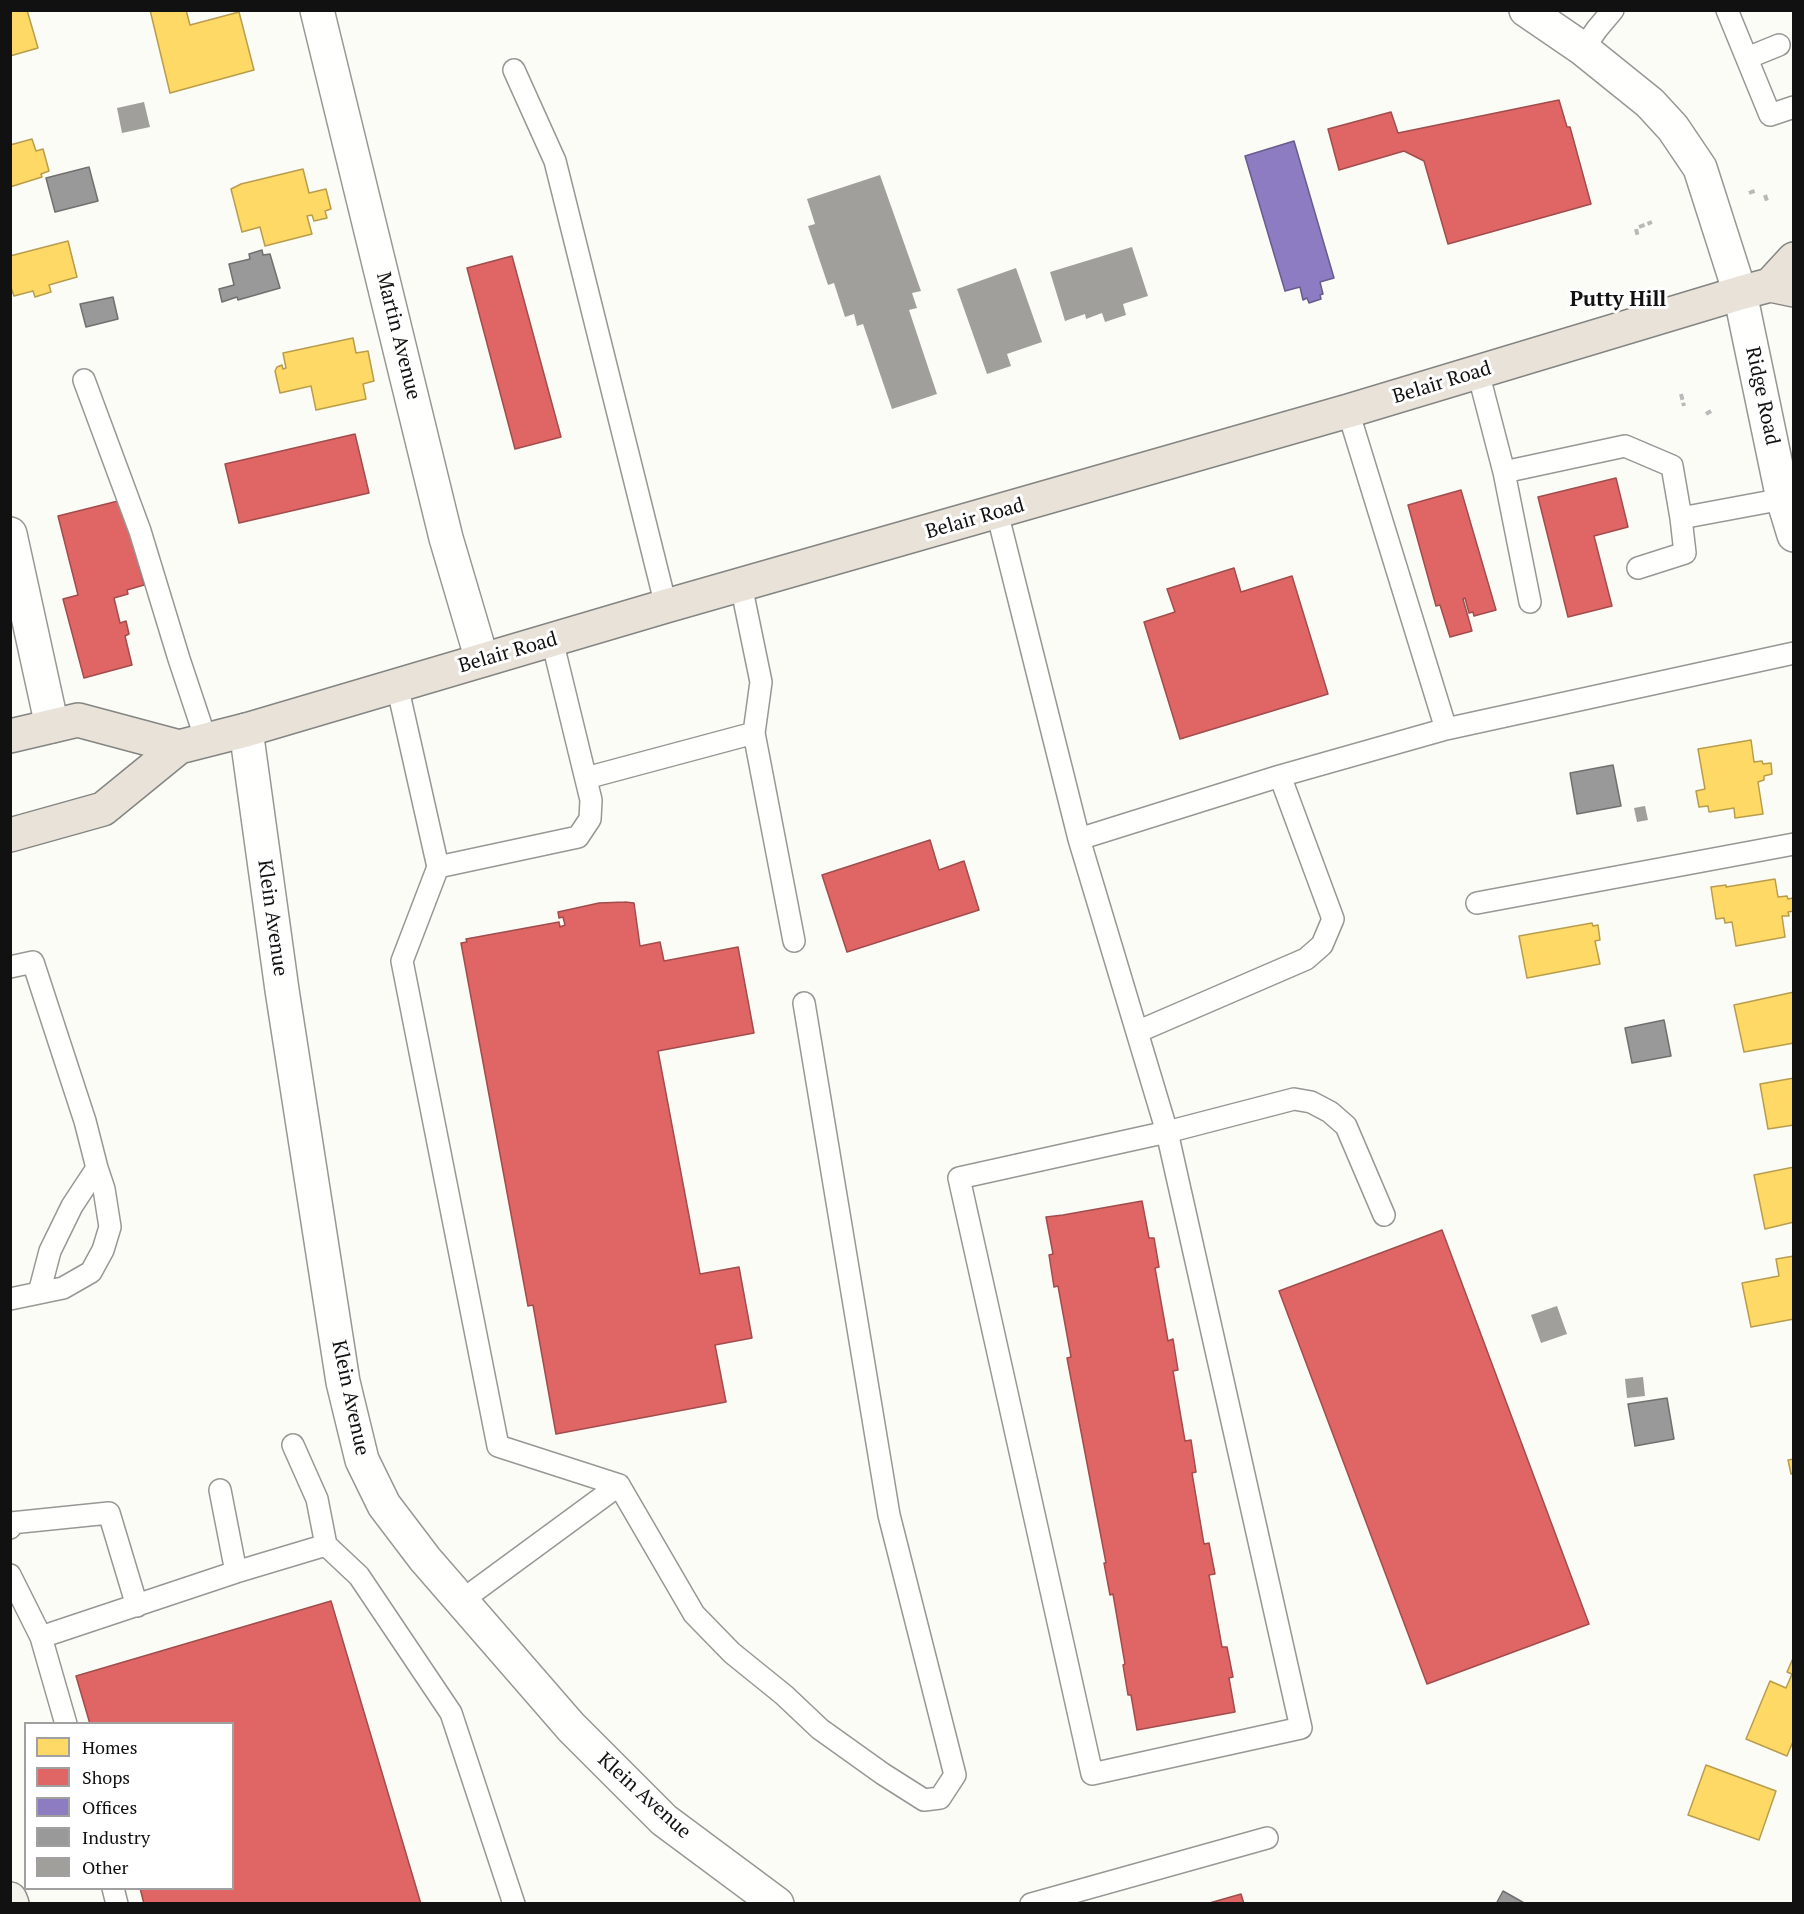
<!DOCTYPE html>
<html>
<head>
<meta charset="utf-8">
<style>
  body { margin:0 }
  #map { position:relative; width:1804px; height:1914px; overflow:hidden; background:#fcfcf7; font-family:"PT Serif",serif }
  canvas { display:block }
  .frame { position:absolute; inset:0; border:12px solid #111; pointer-events:none }
  .legend { position:absolute; left:24px; top:1722px; width:210px; height:168px; box-sizing:border-box; background:#fff; border:2px solid #a0a0a0; margin:0; padding:8px 10px; list-style:none; font-size:18px; color:#111 }
  .legend li { display:flex; align-items:center; gap:12px; height:30px }
  .legend b { width:30px; border:2px solid #a0a0a0 }
</style>
</head>
<body>
<div id="map">
<canvas width="1804" height="1914"></canvas>
<div class="frame"></div>
<ul class="legend">
<li><b style="height:16px;background:#ffd966"></b>Homes</li>
<li><b style="height:16px;background:#e06666"></b>Shops</li>
<li><b style="height:16px;background:#8e7cc3"></b>Offices</li>
<li><b style="height:16px;background:#999"></b>Industry</li>
<li><b style="height:16px;background:#a09f9c"></b>Other</li>
</ul>
</div>
<script>
const context = document.querySelector('canvas').getContext('2d');
context.lineJoin = 'round';
function fill(path, color) { context.fillStyle = color; context.fill(path, 'evenodd'); }
const shape = rows => new Path2D(rows.map(r => 'M' + r).join(''));
function stroke(path, color, width, dash) { context.strokeStyle = color; context.lineWidth = width; context.lineCap = dash ? 'butt' : 'round'; context.setLineDash(dash || []); context.stroke(path); }
function label(font, color, halo, rows, align = 'center') {
  context.font = font + ' "PT Serif",serif'; context.lineWidth = 6; context.setLineDash([]); context.textBaseline = 'middle'; context.strokeStyle = halo; context.fillStyle = color; for (const [text, x, y, turn = 0] of rows) {
    context.save(); context.translate(x, y); context.rotate((+turn || 0) * Math.PI / 180); context.textAlign = isNaN(turn) ? turn : align; if (halo) context.strokeText(text, 0, 0); context.fillText(text, 0, 0); context.restore();
  }
}
const homes = shape([
  [10,10,27,10,38,48,10,56,10,10],
  [150,10,186,10,190,25,239,12,254,70,170,93,150,10],
  [32,139,36,151,43,149,49,171,41,174,42,177,10,187,10,145,32,139],
  [303,169,309,193,326,189,331,209,325,211,327,218,314,221,312,215,307,216,312,234,265,246,260,227,242,232,231,189,241,184,303,169],
  [68,241,77,277,49,285,51,292,35,297,33,291,14,296,10,285,10,256,68,241],
  [353,338,356,353,368,351,374,381,363,384,366,399,316,410,311,386,280,393,275,371,277,367,282,365,283,369,286,368,283,353,353,338],
  [1751,740,1754,762,1762,761,1763,764,1771,763,1772,774,1764,776,1764,780,1758,782,1763,814,1735,818,1734,808,1709,812,1708,806,1699,807,1696,791,1705,789,1698,749,1751,740],
  [1775,879,1778,897,1787,896,1788,899,1793,898,1794,903,1794,911,1788,912,1789,916,1782,916,1785,937,1736,946,1732,922,1725,923,1724,918,1716,919,1711,887,1726,885,1726,887,1775,879],
  [1592,923,1593,926,1598,925,1600,940,1595,941,1600,964,1527,978,1519,936,1592,923],
  [1794,992,1794,1043,1744,1052,1734,1005,1794,992],
  [1794,1078,1794,1125,1768,1129,1760,1084,1794,1078],
  [1794,1167,1794,1222,1765,1229,1754,1175,1794,1167],
  [1794,1256,1794,1319,1751,1327,1742,1283,1779,1276,1776,1259,1794,1256],
  [1794,1459,1794,1473,1791,1474,1788,1460,1794,1459],
  [1794,1656,1794,1739,1787,1756,1746,1739,1770,1681,1786,1688,1792,1674,1787,1672,1794,1656],
  [1706,1765,1776,1791,1759,1840,1688,1815,1706,1765]
]);
fill(homes, '#ffd966');
stroke(homes, '#b89d4c', 1.5);
const shops = shape([
  [1559,100,1567,127,1570,127,1591,204,1448,244,1424,161,1404,151,1339,170,1328,129,1391,112,1398,133,1559,100],
  [512,256,561,437,515,449,467,268,512,256],
  [355,434,369,493,239,523,225,464,355,434],
  [1616,478,1628,527,1594,536,1612,606,1568,617,1538,497,1616,478],
  [1461,490,1496,610,1474,616,1473,612,1469,613,1465,598,1463,599,1472,631,1450,637,1440,605,1436,606,1408,505,1461,490],
  [122,500,144,585,127,590,128,594,114,598,120,623,126,621,129,634,125,636,132,665,84,678,63,599,78,595,58,516,122,500],
  [1234,568,1241,592,1292,576,1328,694,1180,739,1144,622,1175,612,1167,589,1234,568],
  [930,840,939,870,964,861,979,910,847,952,822,875,930,840],
  [625,902,634,903,640,946,660,942,664,961,738,947,754,1033,658,1051,700,1274,739,1267,752,1338,715,1345,726,1402,556,1434,533,1305,528,1306,461,943,467,942,466,939,559,922,560,927,565,925,563,917,559,918,558,912,599,903,625,902],
  [1142,1201,1149,1238,1154,1238,1159,1267,1155,1268,1168,1341,1173,1339,1178,1370,1173,1371,1185,1441,1191,1440,1196,1472,1192,1473,1204,1544,1209,1543,1215,1574,1209,1575,1222,1647,1227,1647,1233,1677,1229,1678,1235,1712,1137,1730,1131,1695,1128,1695,1123,1665,1125,1664,1113,1594,1110,1595,1104,1563,1106,1563,1067,1358,1071,1357,1058,1286,1054,1287,1049,1255,1053,1254,1046,1217,1063,1215,1142,1201],
  [1442,1230,1589,1624,1427,1684,1279,1291,1442,1230],
  [331,1601,421,1904,144,1904,140,1888,232,1888,232,1724,90,1724,76,1676,331,1601],
  [1241,1894,1244,1904,1206,1904,1241,1894]
]);
fill(shops, '#e06666');
stroke(shops, '#a24c4c', 1.5);
const offices = shape([
  [1294,141,1334,278,1320,282,1323,294,1320,295,1321,299,1309,303,1307,298,1303,300,1300,287,1285,291,1245,156,1294,141]
]);
fill(offices, '#8e7cc3');
stroke(offices, '#685c8e', 1.5);
const industry = shape([
  [89,167,98,201,55,212,46,178,89,167],
  [262,250,263,255,270,254,280,288,238,300,237,297,222,302,219,289,234,285,229,264,250,259,249,254,262,250],
  [113,297,118,319,86,327,80,304,113,297],
  [1613,765,1621,806,1577,814,1570,773,1613,765],
  [1664,1020,1671,1056,1632,1063,1625,1028,1664,1020],
  [1667,1398,1674,1439,1635,1446,1628,1404,1667,1398],
  [1503,1891,1526,1904,1496,1904,1503,1891]
]);
fill(industry, '#999');
stroke(industry, '#707070', 1.5);
fill(shape([
  [144,102,150,127,122,133,117,108],
  [880,175,921,291,912,293,917,308,909,310,937,394,892,409,863,324,857,326,854,314,845,317,834,283,828,285,808,226,815,224,807,199],
  [1132,247,1148,296,1123,304,1126,315,1105,322,1102,313,1086,319,1085,314,1065,321,1050,272],
  [1016,268,1042,342,1007,354,1011,366,987,374,957,289],
  [1645,806,1648,820,1637,822,1634,808],
  [1557,1306,1567,1334,1541,1343,1531,1315],
  [1643,1377,1645,1396,1627,1398,1625,1379]
]), '#a09f9c');
const lane = shape([
  [1727,10,1770,115,1794,107],
  [1583,49,1597,29,1613,10],
  [1747,58,1779,45],
  [514,70,555,161,666,606],
  [1478,372,1504,472,1530,602],
  [84,380,140,531,179,659,206,740],
  [1348,411,1446,729,1794,653],
  [1504,472,1625,446,1672,466,1681,518,1783,499],
  [997,512,1079,839,1167,1132,1294,1099,1311,1102,1330,1112,1346,1126,1384,1215],
  [1638,568,1685,553,1681,518],
  [741,585,761,682,754,733,794,941],
  [397,685,438,867,402,961,498,1446,619,1485,694,1614,732,1653,784,1695,820,1729,883,1774,924,1800,940,1798,955,1775,889,1515,804,1003],
  [586,778,754,733],
  [1079,839,1280,776,1446,729],
  [438,867,578,837,590,819,591,800,552,640],
  [1477,903,1794,844],
  [10,967,33,962,85,1121,97,1168,104,1189,110,1227,103,1250,91,1272,63,1288,10,1299],
  [1137,1032,1306,959,1322,945,1333,919,1280,776],
  [1167,1132,1301,1728,1092,1774,959,1178,1167,1132],
  [39,1293,50,1251,72,1206,97,1168],
  [293,1445,317,1499,326,1545,359,1576,451,1713,514,1904],
  [220,1490,236,1572],
  [10,1528,11,1523,109,1513,137,1606],
  [10,1575,41,1637,236,1572,326,1545],
  [461,1601,619,1485],
  [41,1637,66,1724],
  [113,1888,117,1904],
  [1031,1904,1267,1838]
]);
const street = shape([
  [317,10,446,538,482,660],
  [1526,10,1583,49,1650,103,1673,128,1700,168,1740,293,1783,499,1794,535],
  [10,534,52,726],
  [246,730,282,990,343,1382,362,1460,384,1505,425,1559,571,1727,664,1820,777,1904]
]);
const secondary = shape([
  [10,1899,12,1904]
]);
const highway = shape([
  [1770,285,1794,259],
  [10,736,78,720,179,747],
  [10,835,103,809,179,747,246,730,666,606,1348,411,1740,293,1770,285,1794,290]
]);
stroke(lane, '#979795', 24);
stroke(street, '#979795', 36);
stroke(secondary, '#8d8d8b', 36);
stroke(highway, '#848482', 36);
stroke(shape([
  [1749,193,1757,190],
  [1765,195,1767,201],
  [1639,227,1652,222],
  [1636,229,1638,237],
  [1681,394,1684,406],
  [1706,414,1711,411]
]), '#b9b9b8', 4, [6, 3]);
stroke(lane, '#fffffe', 21);
stroke(street, '#fffffe', 33);
stroke(secondary, '#f5f4ec', 33);
stroke(highway, '#e8e2d9', 33);
label('20px', '#111', '#fff', [
  ["Martin Avenue",398,336,76],
  ["Belair Road",1442,383,-17],
  ["Ridge Road",1762,396,78],
  ["Belair Road",975,519,-16],
  ["Belair Road",508,653,-16],
  ["Klein Avenue",272,918,82],
  ["Klein Avenue",350,1398,78],
  ["Klein Avenue",644,1796,42]
]);
label('bold 21px', '#111', '#fff', [
  ["Putty Hill",1618,300]
]);
</script>
</body>
</html>
